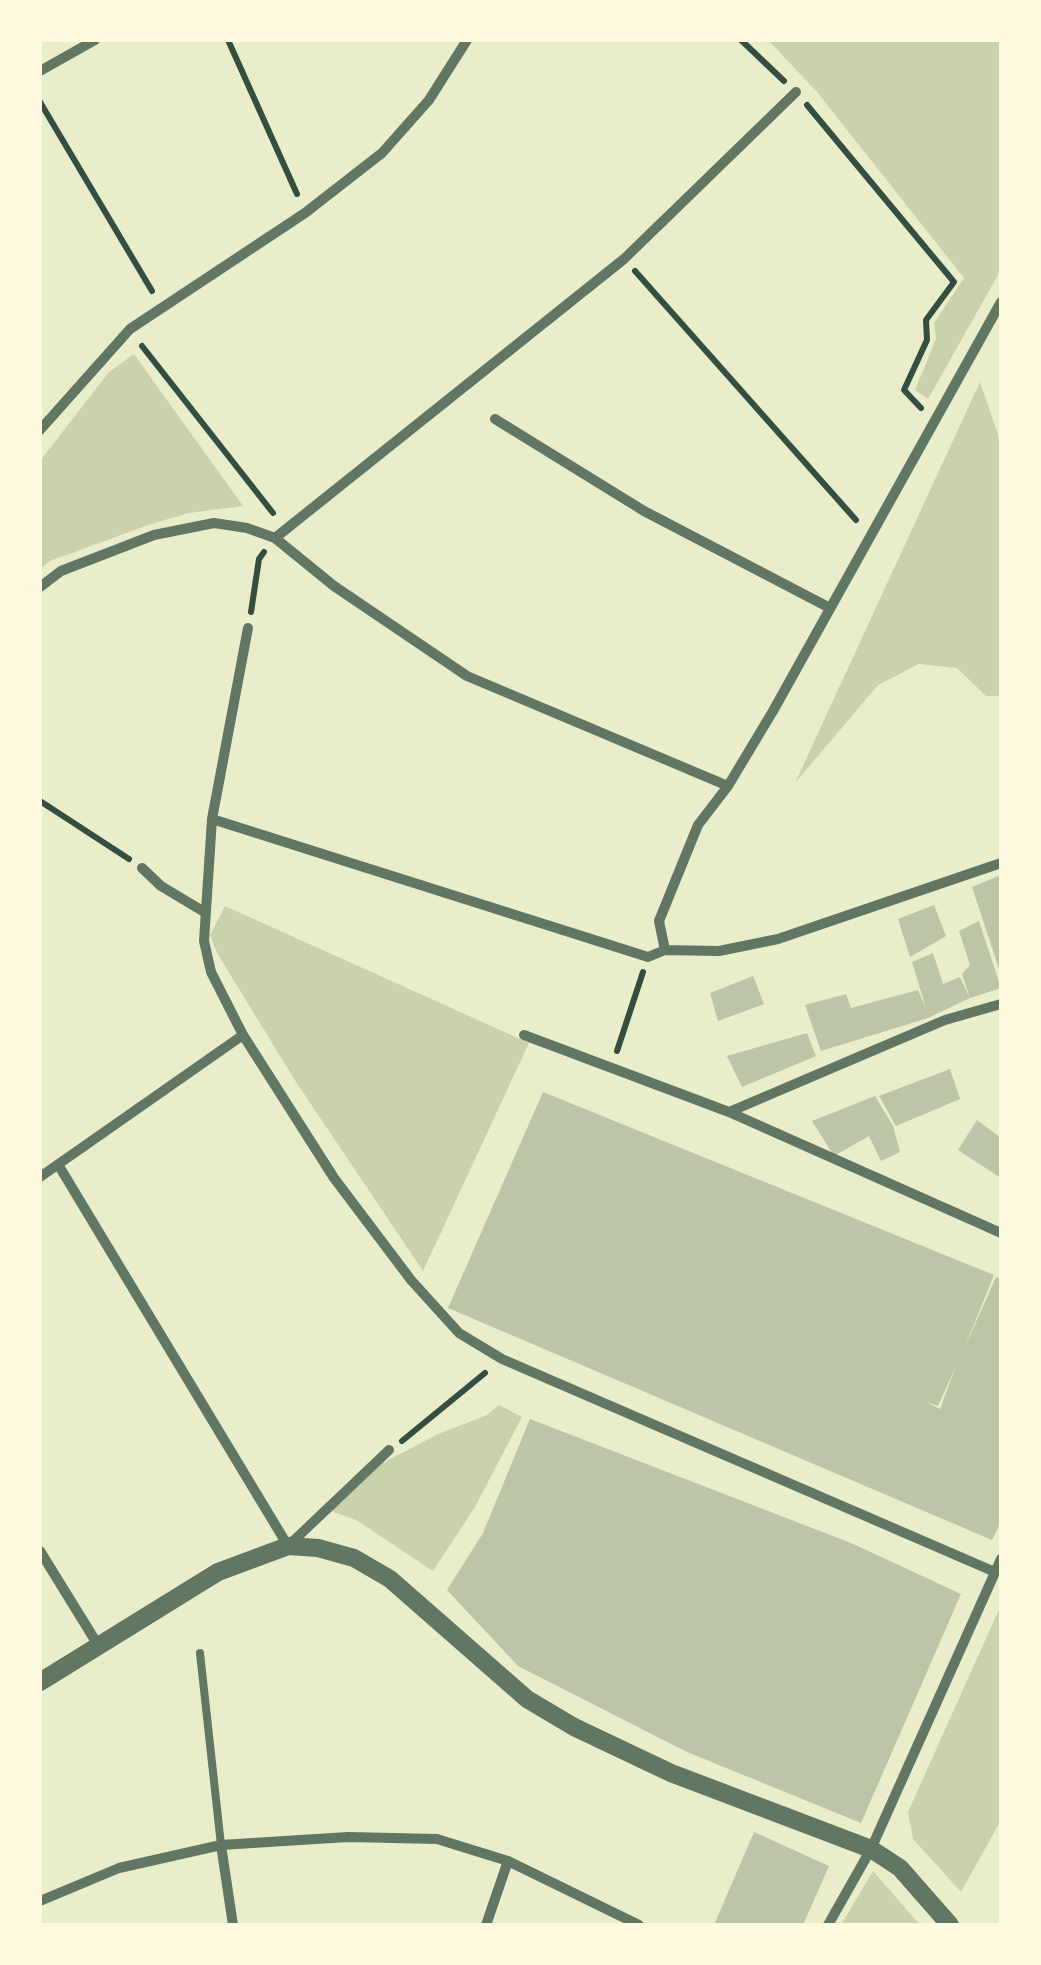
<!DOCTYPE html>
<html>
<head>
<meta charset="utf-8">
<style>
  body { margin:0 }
  #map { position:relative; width:1041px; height:1965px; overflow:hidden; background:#e9edc9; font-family:"Fira Sans Condensed",sans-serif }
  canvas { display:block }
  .frame { position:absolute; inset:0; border:42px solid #fefae0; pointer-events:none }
</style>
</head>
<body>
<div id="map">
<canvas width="1041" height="1965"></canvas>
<div class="frame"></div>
</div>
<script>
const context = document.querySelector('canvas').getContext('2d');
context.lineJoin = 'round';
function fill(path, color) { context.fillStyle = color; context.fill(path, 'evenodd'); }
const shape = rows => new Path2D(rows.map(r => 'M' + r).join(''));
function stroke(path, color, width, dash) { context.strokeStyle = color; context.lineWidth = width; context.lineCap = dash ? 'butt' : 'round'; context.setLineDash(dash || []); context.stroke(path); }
fill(shape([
  [768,40,1001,40,1001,260,998,275,928,399,915,390,936,339,934,323,964,278,817,92],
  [134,354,243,506,189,513,151,524,50,561,40,569,40,461,109,372],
  [980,382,1001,443,1001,696,986,696,957,668,919,664,878,685,795,783],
  [225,906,529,1043,423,1271,296,1082,217,953,210,935],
  [499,1405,522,1417,475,1507,433,1571,358,1521,326,1509,360,1475,438,1434,487,1415],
  [1001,1605,1001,1820,961,1892,913,1839,908,1812],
  [873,1871,920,1925,841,1925]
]), '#cad2ad');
fill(shape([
  [1001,875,1001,972,1000,972,972,887],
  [934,905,946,936,910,957,898,919],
  [979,921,1001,988,970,998,962,974,970,965,959,931],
  [933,953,943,984,960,977,970,998,928,1018,821,1051,805,1005,846,994,851,1008,918,990,926,1008,912,962],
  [753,976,764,1004,718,1021,710,993],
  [807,1033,816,1056,742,1087,727,1056],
  [950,1069,960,1099,896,1126,879,1096],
  [543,1092,994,1275,964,1349,996,1277,1001,1279,1001,1522,992,1540,448,1308],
  [956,1366,940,1409,926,1402,938,1406],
  [875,1096,893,1126,900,1152,881,1161,869,1136,834,1156,812,1121],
  [977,1120,1001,1138,1001,1178,958,1150],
  [530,1419,851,1543,961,1594,861,1823,687,1752,518,1666,447,1590,483,1533],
  [754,1832,829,1866,803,1925,714,1925]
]), '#bcc5a7');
stroke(shape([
  [228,40,297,194],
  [741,40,784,81],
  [40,102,152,291],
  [807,105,954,282,926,320,927,340,904,390,921,408],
  [635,271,856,520],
  [142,346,273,513],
  [251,612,259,559,264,552],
  [40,801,129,859],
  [617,1051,643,972],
  [402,1441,485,1373]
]), '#344e41', 6);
stroke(shape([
  [200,1653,221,1845]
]), '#617663', 8);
stroke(shape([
  [40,71,95,40],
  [495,419,644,511,830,608],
  [40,430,130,329,305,213,382,153,429,100,467,40],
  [275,538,624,259,796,92],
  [40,587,61,571,154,535,214,523,247,528,275,538,334,586,467,676,728,786],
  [248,628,212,819,204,941,211,972,243,1035,334,1178,411,1280,459,1333,502,1359,995,1572],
  [212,819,648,957,665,950,719,951,778,939,1001,863],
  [142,868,161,886,206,913],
  [665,950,659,921,698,825,728,786,773,711,1001,302],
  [524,1035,729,1112,1001,1233],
  [729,1112,945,1020,1001,1004],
  [59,1166,288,1546,389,1450],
  [40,1177,243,1035],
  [40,1551,98,1645],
  [221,1845,233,1925],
  [40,1901,119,1868,221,1845,348,1837,437,1839,508,1861,639,1925],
  [486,1925,508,1861],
  [828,1925,871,1849,1001,1559]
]), '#617663', 10);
stroke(shape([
  [40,1682,218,1572,288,1546,318,1548,354,1558,390,1579,527,1699,574,1727,671,1773,871,1849,900,1868,950,1925]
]), '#617663', 18);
</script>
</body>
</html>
